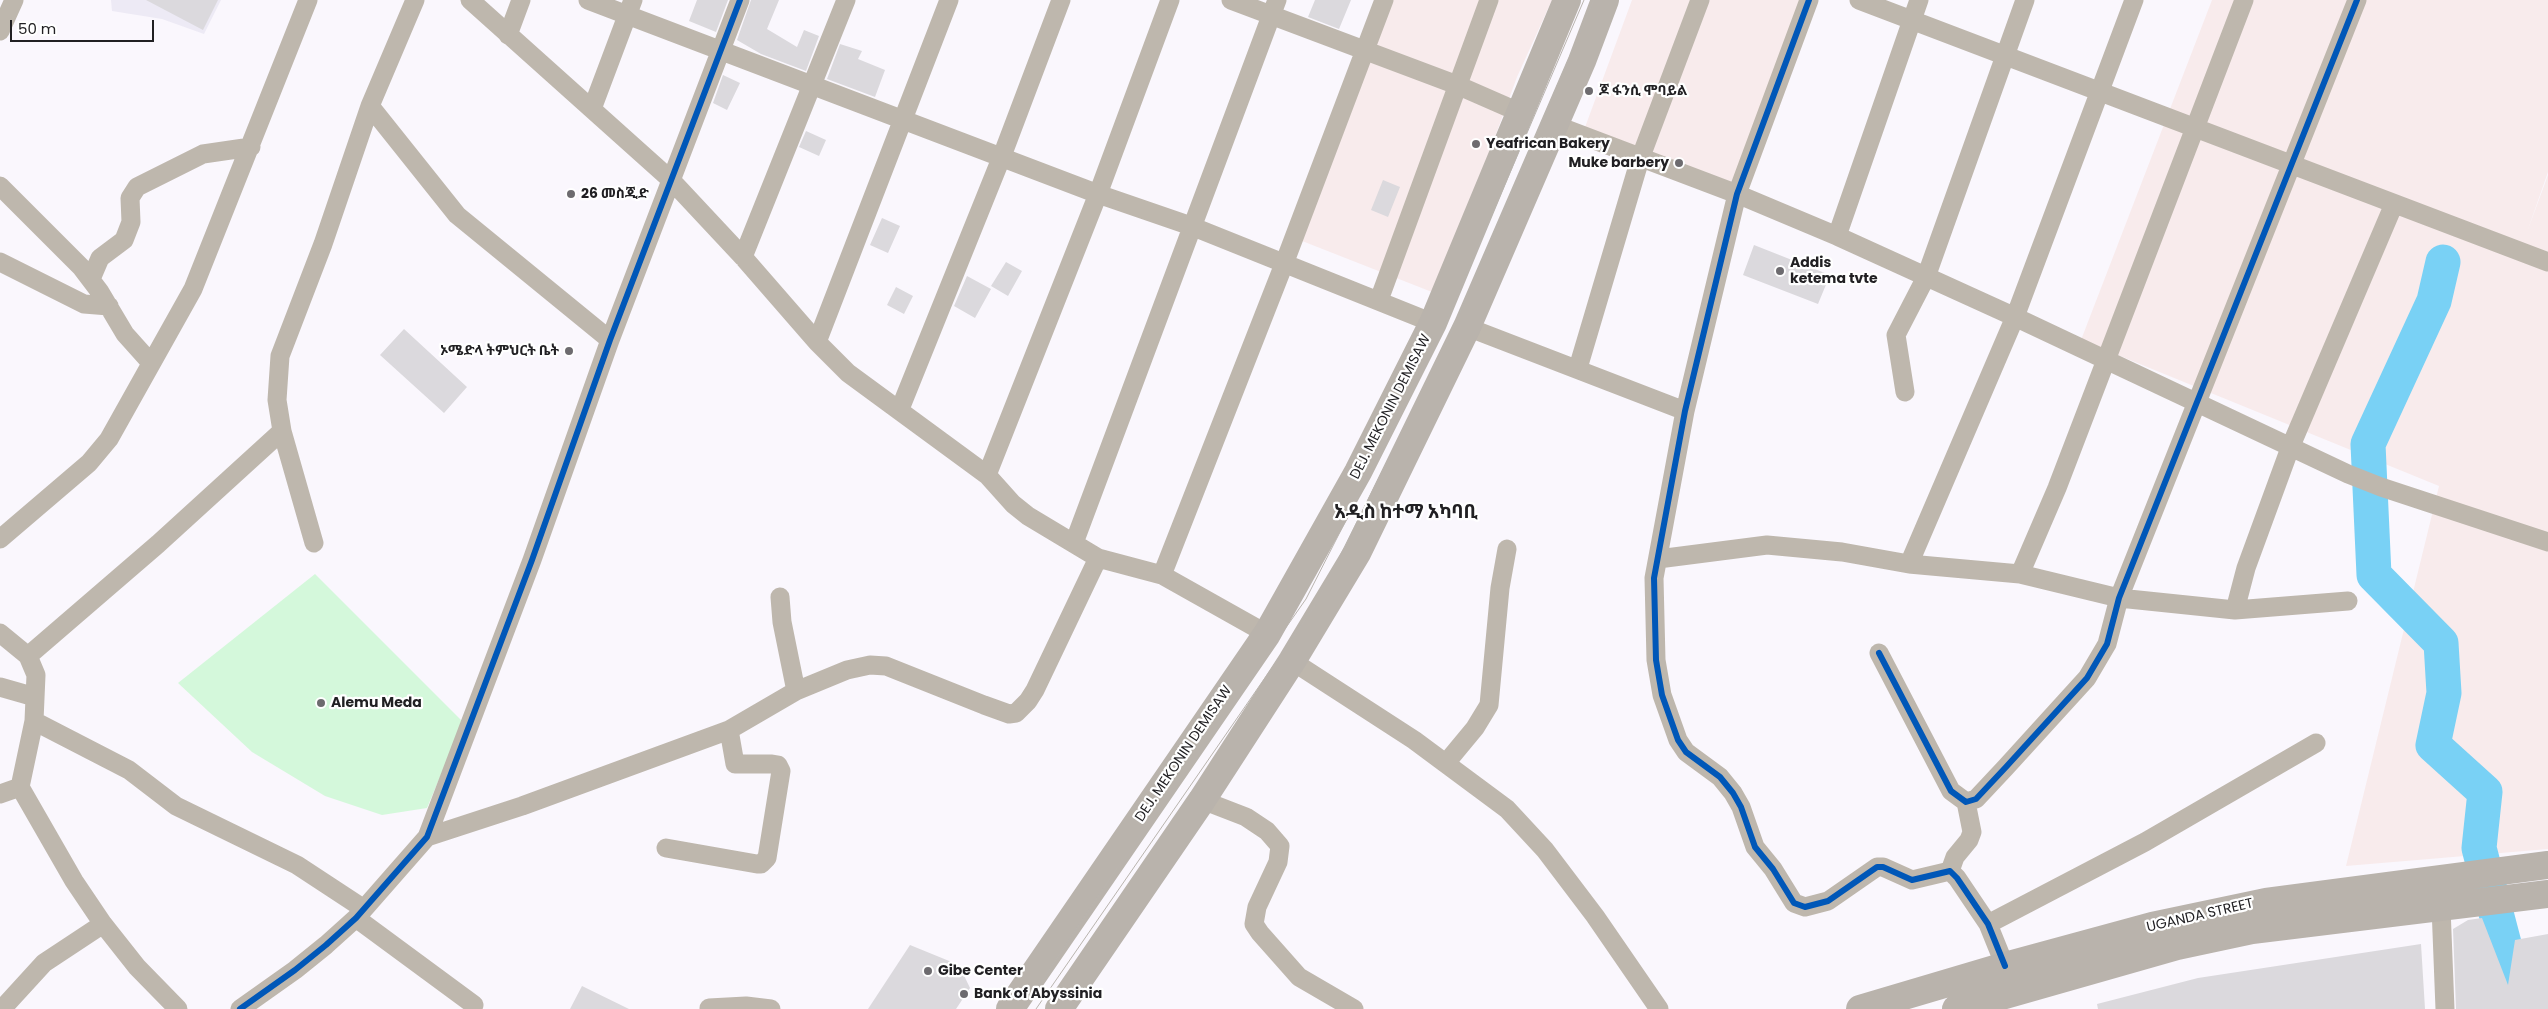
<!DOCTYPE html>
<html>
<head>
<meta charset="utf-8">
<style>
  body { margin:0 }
  #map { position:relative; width:2548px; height:1009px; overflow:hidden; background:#faf7fd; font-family:Poppins,sans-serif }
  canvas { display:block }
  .scale { position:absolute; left:10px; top:20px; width:144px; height:22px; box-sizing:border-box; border:2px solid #212023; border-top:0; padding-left:6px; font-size:15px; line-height:18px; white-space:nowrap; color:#212023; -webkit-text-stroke:4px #fff; paint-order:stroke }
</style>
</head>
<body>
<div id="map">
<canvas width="2548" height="1009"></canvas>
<div class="scale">50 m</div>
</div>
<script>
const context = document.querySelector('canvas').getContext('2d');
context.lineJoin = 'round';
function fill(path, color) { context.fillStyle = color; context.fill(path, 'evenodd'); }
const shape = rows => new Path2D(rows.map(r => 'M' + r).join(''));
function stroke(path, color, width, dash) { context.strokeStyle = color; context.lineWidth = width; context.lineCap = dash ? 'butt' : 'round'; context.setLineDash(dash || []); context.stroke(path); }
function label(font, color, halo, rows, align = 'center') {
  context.font = font + ' Poppins,"Noto Sans Ethiopic",sans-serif'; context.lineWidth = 4.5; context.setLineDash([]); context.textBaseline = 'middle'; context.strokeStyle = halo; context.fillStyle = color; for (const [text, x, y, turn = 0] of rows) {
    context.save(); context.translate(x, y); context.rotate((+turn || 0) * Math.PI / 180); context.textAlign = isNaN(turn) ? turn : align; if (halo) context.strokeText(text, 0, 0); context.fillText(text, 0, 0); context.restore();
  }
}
fill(shape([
  [1385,0,1552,0,1517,77,1437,294,1297,239],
  [1632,0,1802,0,1728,195,1584,130],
  [2212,0,2548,0,2548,172,2527,232,2548,175,2548,849,2346,866,2439,486,2081,340]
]), '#f8ebec');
fill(shape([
  [111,0,221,0,204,34,162,19,112,11]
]), '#edeaf5');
fill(shape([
  [315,574,463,722,427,808,382,815,325,796,252,752,178,683]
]), '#d4f8db');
stroke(shape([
  [2443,262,2434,301,2368,444,2374,575,2441,643,2444,693,2433,745,2485,792,2479,848,2507,955,2492,1009]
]), '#79d1f5', 35);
fill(shape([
  [146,0,218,0,203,30],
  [697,0,728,0,716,32,689,21],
  [751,0,779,0,767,29,797,47,804,30,819,36,806,71,761,54,737,40],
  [1315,0,1351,0,1339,29,1308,17],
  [840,44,862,51,858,59,885,70,875,97,827,79],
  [723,75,740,83,727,110,713,103],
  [806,131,826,140,819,156,799,147],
  [1383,180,1400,187,1388,217,1371,210],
  [882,218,900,226,888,253,870,245],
  [1754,245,1830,275,1818,304,1743,275],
  [1006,262,1022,271,1008,296,991,286],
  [967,276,991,289,975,318,954,306],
  [896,287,913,296,904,314,887,305],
  [404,329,467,387,444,413,380,355],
  [2482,918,2508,985,2515,940,2548,934,2548,1009,2456,1009,2453,929,2468,920],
  [2421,944,2425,1009,2098,1009,2097,1004,2198,978],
  [910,945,959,965,970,988,956,1009,868,1009],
  [582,986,629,1009,570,1009]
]), '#dbd9dd');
stroke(shape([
  [470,0,671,180,743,257,817,342,848,373,987,475,1013,504,1028,516,1098,558,1162,575,1267,634],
  [588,0,1098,194,1191,226,1433,323],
  [1231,0,1457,85,1521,113],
  [1809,0,1737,194,1685,411,1654,578,1656,660,1662,695,1678,740,1686,752,1720,777,1733,793,1741,807,1755,847,1773,869,1794,903,1805,907,1828,901,1877,867,1883,867,1912,880,1950,871,1957,878,1988,924,2005,966],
  [1859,0,2548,262],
  [0,31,14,0],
  [508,35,521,0],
  [370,106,457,215,610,340],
  [592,109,633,0],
  [1555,125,1737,194,1837,236,2015,317,2348,474,2381,487,2548,542],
  [0,186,81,267,100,292,125,334,151,363],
  [1837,236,1919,0],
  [743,257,846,0],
  [0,262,84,304,109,306],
  [91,279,100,258,124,240,131,222,130,198,137,187,203,154,251,147],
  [1379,300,1489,0],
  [1467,327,1685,411],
  [817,342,949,0],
  [1578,368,1640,159,1700,0],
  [1905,392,1896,335,1926,277,2025,0],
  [900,409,1002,156,1061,0],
  [987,475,1098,194,1170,0],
  [0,539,89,463,109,439,193,289,308,0],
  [314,543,282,431,277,400,280,356,323,244,370,106,415,0],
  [1074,543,1277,0],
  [1658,559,1767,545,1842,552,1909,564,2020,574,2119,598,2235,610,2348,601],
  [1909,564,2015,317,2134,0],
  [2020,574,2057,488,2244,0],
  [1162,575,1284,264,1384,0],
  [780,597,782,622,796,691],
  [2235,610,2246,568,2290,448,2394,204],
  [0,633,28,656,36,675,34,721,20,787,74,881,103,924,137,967,178,1009],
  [1879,653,1951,791,1966,802,1976,799,2006,767,2087,678,2107,644,2119,598,2357,0],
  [28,656,158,544,282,431],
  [1292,661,1414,740,1507,809,1545,850,1595,916,1659,1009],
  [0,687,35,697],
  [34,721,129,770,176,806,297,865,364,909],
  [1446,763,1475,728,1489,705,1500,588,1507,549],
  [0,794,20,787],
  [1202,800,1246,817,1267,831,1280,846,1278,862,1257,907,1254,924,1260,933,1299,977,1354,1009],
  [427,837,522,806,729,730,796,691,847,670,870,665,886,666,984,705,1009,714,1016,713,1028,701,1035,690,1098,558],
  [666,848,757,864,761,864,767,858,781,771,778,765,772,764,735,764,729,730],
  [1950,871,1955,857,1969,840,1972,832,1966,802],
  [2441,907,2445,1009],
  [356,918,474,1005],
  [1988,924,2145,842,2316,743],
  [709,1008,746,1006,771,1009],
  [2,1009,44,963,103,924],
  [240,1009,295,970,326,945,356,918,427,837,532,560,610,340,740,0]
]), '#beb7ad', 19);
stroke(shape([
  [1010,1009,1267,634,1358,472,1433,323,1567,0],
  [1059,1009,1202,800,1292,661,1357,553,1467,327,1582,61,1605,0],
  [1860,1009,2005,966,2152,926,2266,902,2548,865],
  [1956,1009,2177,946,2252,930,2548,894]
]), '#b9b3ac', 28);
stroke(shape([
  [1023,1009,1117,868,1306,599,1443,329,1584,0],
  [1036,1009,1316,604,1451,333,1594,0]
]), '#b9b4ae', 1);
stroke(shape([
  [1809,0,1737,194,1685,411,1654,578,1656,660,1662,695,1678,740,1686,752,1720,777,1733,793,1741,807,1755,847,1773,869,1794,903,1805,907,1828,901,1877,867,1883,867,1912,880,1950,871,1957,878,1988,924,2005,966],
  [1879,653,1951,791,1966,802,1976,799,2006,767,2087,678,2107,644,2119,598,2357,0],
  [240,1009,295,970,326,945,356,918,427,837,532,560,610,340,740,0]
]), '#0057b8', 6);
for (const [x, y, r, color] of [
  [1589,91,5,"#6d6b6f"],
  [1476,144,5,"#6d6b6f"],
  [1679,163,5,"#6d6b6f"],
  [571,194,5,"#6d6b6f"],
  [1780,271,5,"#6d6b6f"],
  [569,351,5,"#6d6b6f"],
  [321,703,5,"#6d6b6f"],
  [928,971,5,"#6d6b6f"],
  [964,994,5,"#6d6b6f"]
]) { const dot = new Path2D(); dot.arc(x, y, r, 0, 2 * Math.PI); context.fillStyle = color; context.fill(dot); stroke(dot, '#fff', 2); }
label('bold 14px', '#212023', '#fff', [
  ["ጆ ፋንሲ ሞባይል",1599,91],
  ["Yeafrican Bakery",1486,144],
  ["Muke barbery",1669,163,"right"],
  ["26 መስጂድ",581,194],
  ["Addis",1790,263],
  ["ketema tvte",1790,279],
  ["ኦሜድላ ትምህርት ቤት",559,351,"right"],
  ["Alemu Meda",331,703],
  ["Gibe Center",938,971],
  ["Bank of Abyssinia",974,994]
], 'left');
label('14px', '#212023', '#fff', [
  ["DEJ. MEKONIN DEMISAW",1391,407,-63],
  ["DEJ. MEKONIN DEMISAW",1184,754,-56],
  ["UGANDA STREET",2200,916,-13]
]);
label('bold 19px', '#212023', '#fff', [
  ["አዲስ ከተማ አካባቢ",1406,513]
]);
</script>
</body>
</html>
